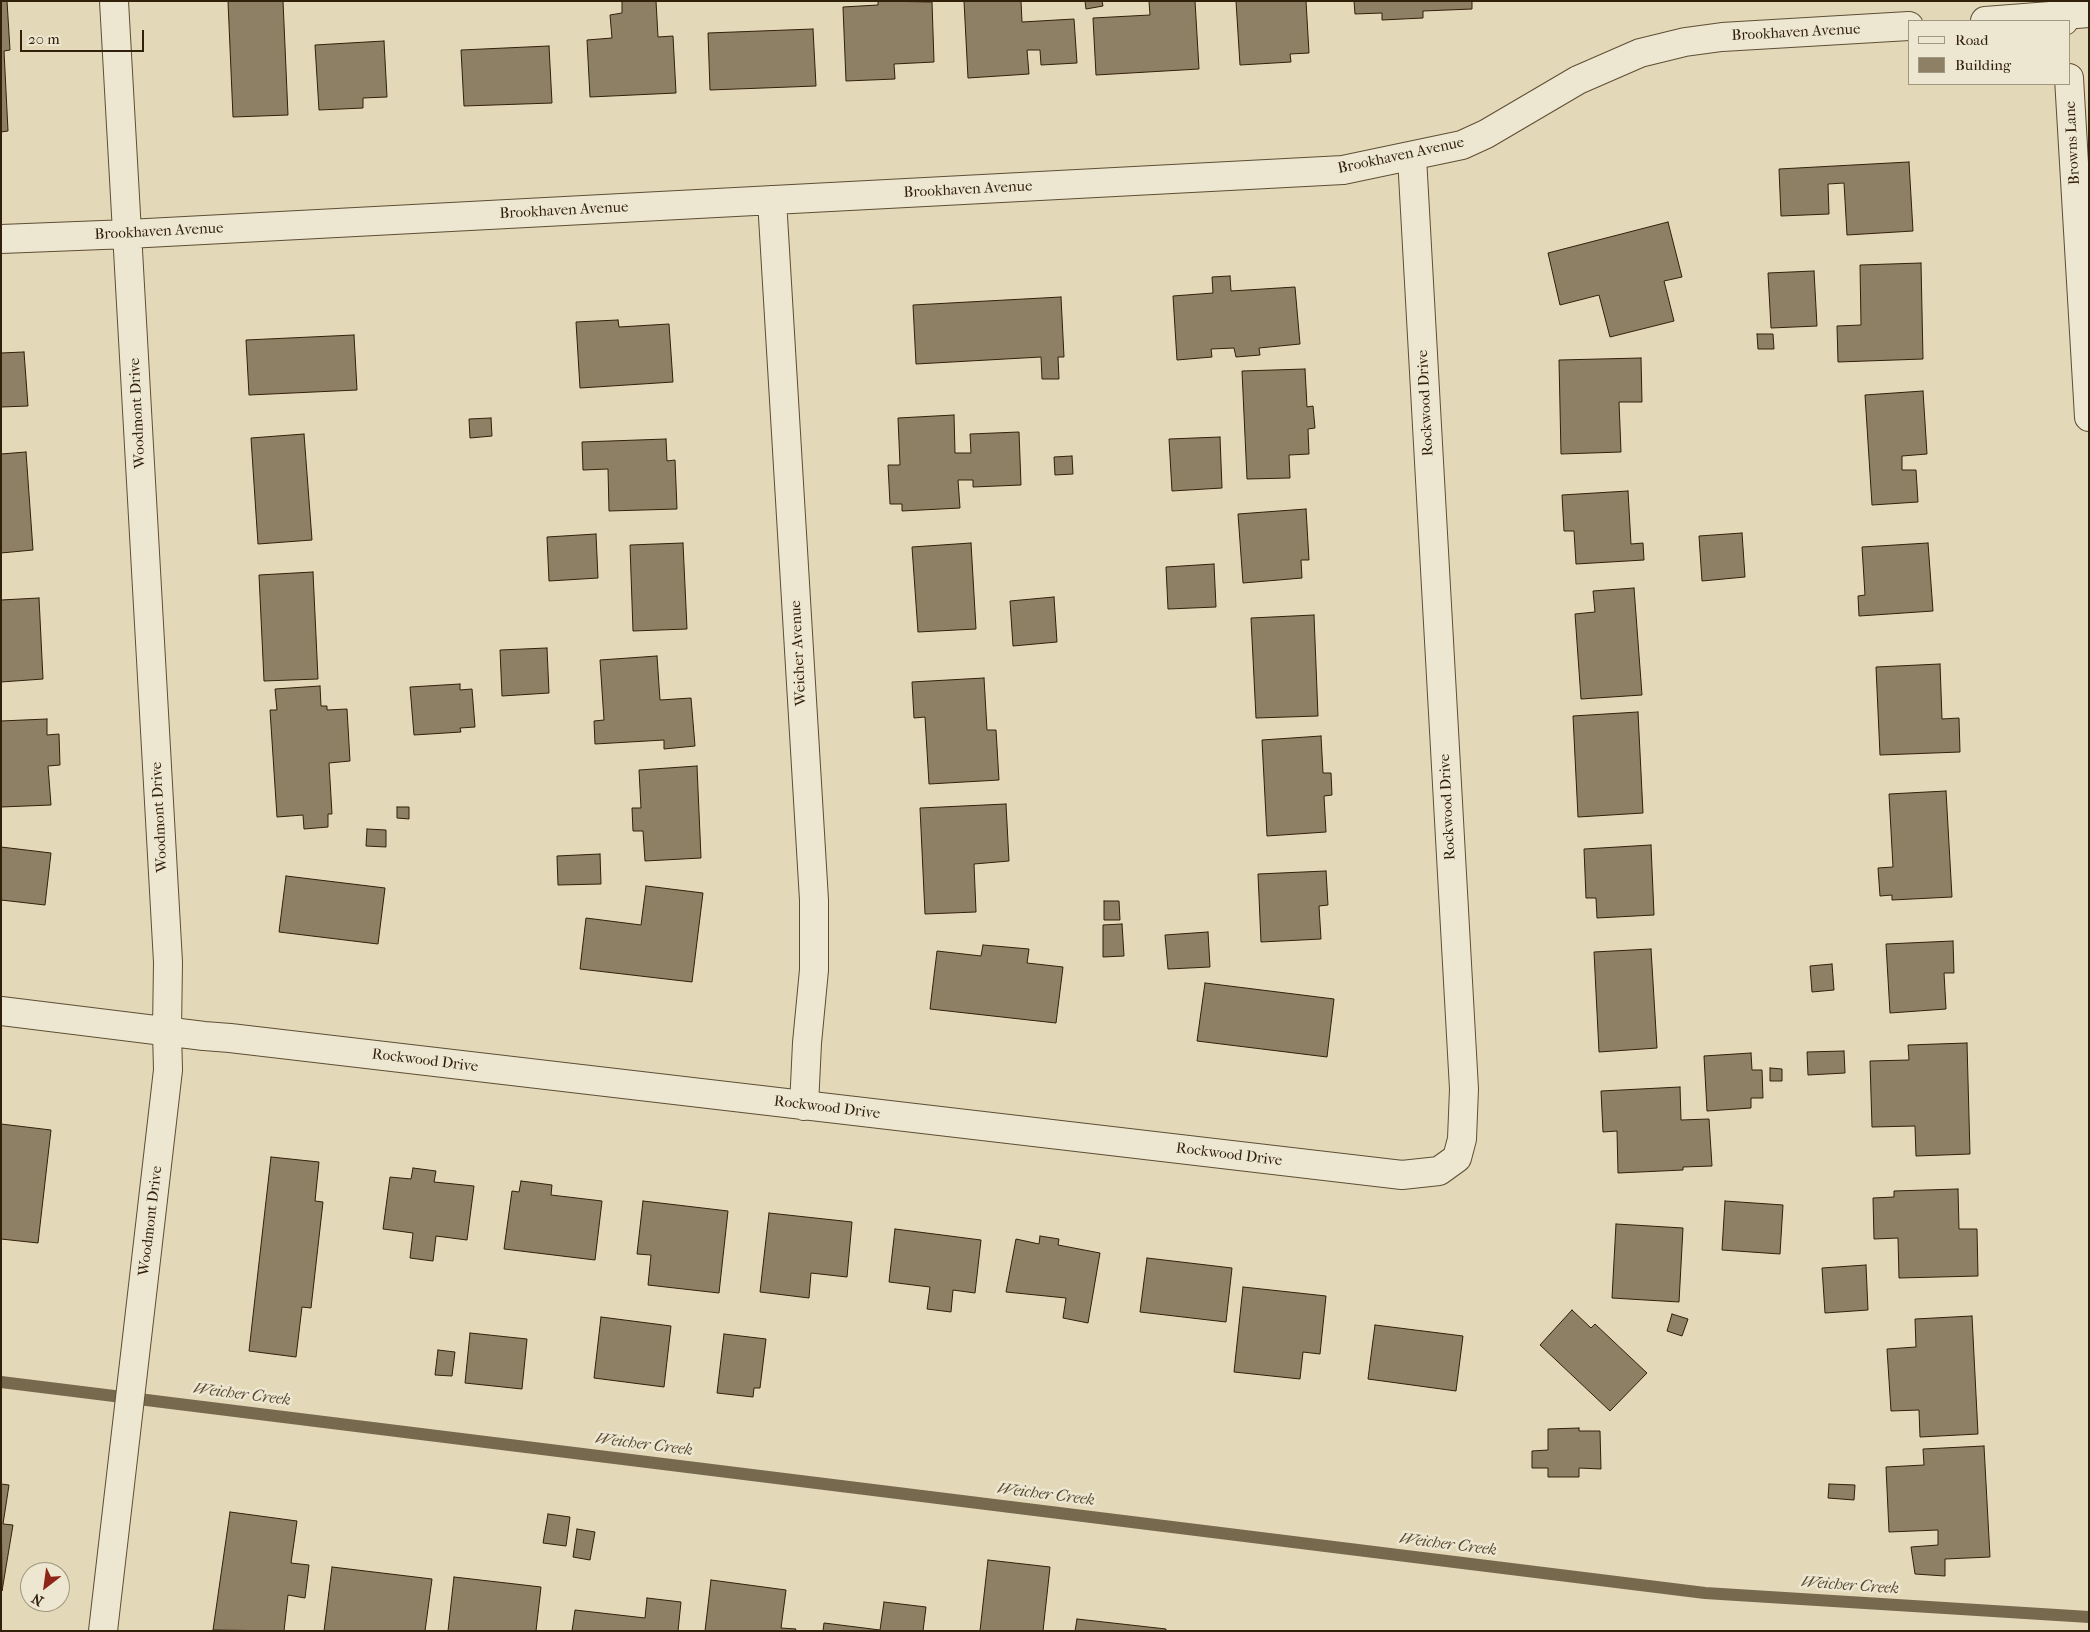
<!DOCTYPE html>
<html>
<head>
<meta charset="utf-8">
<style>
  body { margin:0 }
  #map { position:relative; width:2090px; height:1632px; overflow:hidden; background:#e3d8b7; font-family:"IM FELL French Canon",serif }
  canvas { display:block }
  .frame { position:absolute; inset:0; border:2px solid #31200a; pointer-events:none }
  .legend { position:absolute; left:1908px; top:20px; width:162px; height:65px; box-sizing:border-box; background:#ede6d0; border:1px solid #a29781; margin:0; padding:6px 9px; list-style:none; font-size:15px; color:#31200a }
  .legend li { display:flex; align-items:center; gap:10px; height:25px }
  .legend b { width:25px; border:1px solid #a29781 }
  .north { position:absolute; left:20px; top:1562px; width:50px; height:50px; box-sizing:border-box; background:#ede6d0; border:1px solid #a29781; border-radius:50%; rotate:210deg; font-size:14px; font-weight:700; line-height:20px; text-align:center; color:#31200a }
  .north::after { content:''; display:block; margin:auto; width:18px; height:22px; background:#8f2418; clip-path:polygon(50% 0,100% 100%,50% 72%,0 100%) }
  .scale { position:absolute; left:20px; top:30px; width:124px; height:22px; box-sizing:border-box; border:2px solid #31200a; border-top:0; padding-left:6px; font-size:15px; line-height:18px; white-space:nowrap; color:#31200a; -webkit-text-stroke:4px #ede6d0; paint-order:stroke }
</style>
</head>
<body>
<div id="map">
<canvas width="2090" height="1632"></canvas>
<div class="frame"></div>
<ul class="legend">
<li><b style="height:6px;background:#ede6d0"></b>Road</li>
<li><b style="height:14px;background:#8e8064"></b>Building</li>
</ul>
<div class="north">N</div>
<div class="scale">20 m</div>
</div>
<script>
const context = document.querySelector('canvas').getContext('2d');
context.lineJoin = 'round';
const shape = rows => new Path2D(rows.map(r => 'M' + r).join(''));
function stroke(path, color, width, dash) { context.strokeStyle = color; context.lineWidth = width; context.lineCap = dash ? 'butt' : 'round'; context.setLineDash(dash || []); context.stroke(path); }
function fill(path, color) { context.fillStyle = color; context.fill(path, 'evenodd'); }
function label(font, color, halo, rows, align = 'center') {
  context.font = font + ' "IM FELL French Canon",serif'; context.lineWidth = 5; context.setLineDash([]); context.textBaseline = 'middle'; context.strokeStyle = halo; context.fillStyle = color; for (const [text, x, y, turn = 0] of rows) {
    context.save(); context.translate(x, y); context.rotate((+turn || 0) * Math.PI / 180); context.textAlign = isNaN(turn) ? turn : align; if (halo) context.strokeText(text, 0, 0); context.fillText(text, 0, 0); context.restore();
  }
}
stroke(shape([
  [1,1382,1705,1593,2089,1617]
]), '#77694e', 12);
const building = shape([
  [1,1,7,1,10,50,4,51,8,131,1,132,1,1],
  [228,1,283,1,288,115,233,117,228,1],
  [622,1,656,1,658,37,673,36,676,93,590,97,587,40,612,38,610,15,622,13,622,1],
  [878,1,932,2,934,62,894,64,895,79,846,81,843,7,878,5,878,1],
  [964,1,1021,1,1022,22,1074,19,1077,63,1041,65,1040,50,1027,50,1029,74,968,78,964,1],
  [1085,1,1102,1,1103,6,1086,9,1085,1],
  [1149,1,1195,1,1199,69,1096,75,1093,18,1150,15,1149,1],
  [1236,1,1306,1,1309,53,1290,54,1291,62,1240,65,1236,1],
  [1354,1,1472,1,1472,9,1423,11,1423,18,1382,20,1382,13,1355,14,1354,1],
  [813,29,816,86,710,90,708,33,813,29],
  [384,41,387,97,363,98,363,108,319,110,315,45,384,41],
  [549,46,552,103,464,106,461,50,549,46],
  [1909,162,1913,231,1847,235,1844,183,1828,184,1829,214,1781,216,1779,169,1909,162],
  [1668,222,1682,277,1664,281,1674,321,1610,337,1599,295,1560,305,1548,253,1668,222],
  [1921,263,1923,359,1838,362,1837,326,1861,325,1860,265,1921,263],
  [1814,271,1817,326,1771,328,1768,273,1814,271],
  [1230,276,1231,291,1295,287,1300,344,1259,348,1260,355,1236,357,1234,348,1211,349,1212,357,1177,360,1173,296,1213,293,1212,277,1230,276],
  [1061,297,1064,357,1058,357,1059,379,1042,379,1041,357,916,364,913,305,1061,297],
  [618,320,619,327,669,324,673,382,580,388,576,322,618,320],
  [1757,334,1773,334,1774,349,1758,349,1757,334],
  [354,335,357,390,249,395,246,340,354,335],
  [24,352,28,406,1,407,1,353,24,352],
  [1641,358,1642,402,1619,402,1621,452,1561,454,1559,360,1641,358],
  [1305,369,1307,407,1313,406,1315,428,1308,429,1309,454,1289,455,1290,478,1247,479,1242,371,1305,369],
  [1923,391,1927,454,1902,456,1902,470,1916,470,1918,502,1872,505,1865,395,1923,391],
  [954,415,955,453,971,453,970,434,1019,432,1021,485,973,487,973,480,958,480,960,508,902,511,902,504,890,504,888,465,900,465,898,418,954,415],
  [491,418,492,436,470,438,469,419,491,418],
  [304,434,312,540,258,544,251,438,304,434],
  [1220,437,1222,488,1172,491,1169,439,1220,437],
  [666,439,667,461,675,460,677,509,609,511,608,469,583,470,582,442,666,439],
  [26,452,33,550,1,553,1,454,26,452],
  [1072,456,1073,474,1055,475,1054,457,1072,456],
  [1628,491,1631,544,1643,543,1644,560,1576,564,1574,531,1564,531,1562,495,1628,491],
  [1306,509,1309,560,1301,560,1302,578,1243,583,1238,514,1306,509],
  [1742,533,1745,577,1702,581,1699,536,1742,533],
  [596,534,598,578,549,581,547,537,596,534],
  [683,543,687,629,633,631,630,545,683,543],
  [971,543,976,629,918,632,912,547,971,543],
  [1928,543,1933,611,1859,616,1858,596,1865,595,1862,547,1928,543],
  [1214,564,1216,607,1168,609,1166,567,1214,564],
  [313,572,318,679,264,681,259,575,313,572],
  [1634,588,1642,695,1581,699,1575,614,1595,612,1593,591,1634,588],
  [1054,597,1057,642,1013,646,1010,601,1054,597],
  [39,598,43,679,1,682,1,600,39,598],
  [1314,615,1318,716,1256,718,1251,618,1314,615],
  [547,648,549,693,502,696,500,650,547,648],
  [657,656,660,700,691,698,695,746,664,749,664,740,595,744,594,721,604,720,600,660,657,656],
  [1940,664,1942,719,1959,718,1960,752,1880,755,1876,667,1940,664],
  [984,678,987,730,996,730,999,780,929,784,925,717,914,718,912,682,984,678],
  [460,684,460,690,472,689,475,727,460,728,461,732,414,735,410,687,460,684],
  [320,686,321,706,327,706,327,710,347,709,350,761,329,763,332,814,328,814,328,827,304,829,303,815,277,817,270,710,277,710,275,689,320,686],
  [1638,712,1643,813,1578,817,1573,716,1638,712],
  [47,719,47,735,59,734,60,765,48,766,51,805,1,807,1,721,47,719],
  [1321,736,1323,773,1331,773,1332,795,1324,796,1326,832,1267,836,1262,740,1321,736],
  [697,766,701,858,645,861,643,831,633,831,632,808,641,808,639,770,697,766],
  [1946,791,1952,897,1892,900,1892,895,1880,896,1878,868,1893,867,1889,794,1946,791],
  [1006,804,1009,861,974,864,976,912,925,914,920,808,1006,804],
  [397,807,409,807,409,819,397,818,397,807],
  [367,829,386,830,386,847,366,846,367,829],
  [1651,845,1654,915,1597,918,1596,898,1586,898,1584,849,1651,845],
  [1,847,51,853,45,905,1,900,1,847],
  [600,854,601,884,558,885,557,856,600,854],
  [1326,871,1328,905,1319,906,1321,939,1261,942,1258,874,1326,871],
  [286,876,385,888,378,944,279,932,286,876],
  [646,886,703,893,692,982,580,969,586,918,641,925,646,886],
  [1104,901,1119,901,1120,920,1104,920,1104,901],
  [1122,924,1124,956,1103,957,1103,925,1122,924],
  [1208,932,1210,967,1168,969,1165,935,1208,932],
  [1953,941,1954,973,1944,973,1946,1009,1890,1013,1886,944,1953,941],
  [983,945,1029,949,1027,963,1063,967,1056,1023,930,1009,937,951,981,956,983,945],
  [1651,949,1657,1048,1599,1052,1594,952,1651,949],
  [1832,964,1834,990,1812,992,1810,966,1832,964],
  [1205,983,1334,999,1327,1057,1197,1041,1205,983],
  [1967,1043,1970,1154,1916,1156,1915,1126,1872,1127,1870,1061,1909,1060,1908,1045,1967,1043],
  [1844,1051,1845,1073,1808,1075,1807,1052,1844,1051],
  [1751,1053,1752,1070,1762,1070,1763,1098,1751,1098,1751,1108,1707,1111,1704,1056,1751,1053],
  [1770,1068,1782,1069,1782,1081,1770,1081,1770,1068],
  [1680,1087,1681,1120,1709,1119,1712,1166,1683,1167,1683,1170,1618,1173,1617,1131,1603,1132,1601,1091,1680,1087],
  [1,1124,51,1130,38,1243,1,1239,1,1124],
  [271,1157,319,1162,315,1201,323,1202,311,1308,302,1307,296,1357,249,1351,271,1157],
  [413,1168,436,1171,434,1182,474,1186,467,1240,436,1236,433,1261,410,1258,413,1233,383,1229,390,1177,411,1179,413,1168],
  [521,1181,552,1185,551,1195,602,1201,595,1260,504,1249,512,1191,519,1192,521,1181],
  [1958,1189,1959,1229,1977,1229,1978,1276,1899,1278,1898,1238,1874,1239,1873,1198,1894,1197,1894,1191,1958,1189],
  [643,1201,728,1211,719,1293,648,1285,651,1255,637,1254,643,1201],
  [1725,1201,1783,1205,1780,1254,1722,1250,1725,1201],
  [769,1213,852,1222,847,1277,811,1273,809,1298,760,1292,769,1213],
  [1616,1224,1683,1228,1679,1302,1612,1298,1616,1224],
  [895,1229,981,1240,975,1293,953,1290,951,1312,927,1309,930,1287,889,1282,895,1229],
  [1040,1236,1059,1239,1058,1245,1100,1253,1088,1323,1063,1318,1066,1298,1006,1292,1016,1239,1039,1244,1040,1236],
  [1147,1258,1232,1268,1226,1322,1140,1312,1147,1258],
  [1866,1265,1868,1310,1825,1313,1822,1268,1866,1265],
  [1243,1287,1326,1296,1320,1354,1303,1352,1300,1379,1234,1372,1243,1287],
  [1572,1310,1591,1328,1595,1324,1647,1373,1610,1411,1540,1345,1572,1310],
  [1672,1314,1688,1319,1682,1336,1667,1331,1672,1314],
  [1972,1316,1978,1434,1920,1437,1919,1410,1891,1411,1887,1349,1916,1347,1915,1319,1972,1316],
  [601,1317,671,1326,664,1387,594,1378,601,1317],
  [1375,1325,1463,1336,1456,1391,1368,1379,1375,1325],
  [470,1333,527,1339,522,1389,465,1383,470,1333],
  [724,1334,766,1339,760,1388,754,1388,753,1397,717,1393,724,1334],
  [438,1350,455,1352,452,1376,435,1375,438,1350],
  [1579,1428,1579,1431,1600,1431,1601,1469,1579,1468,1579,1477,1548,1477,1548,1468,1532,1468,1532,1451,1548,1450,1548,1429,1579,1428],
  [1984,1446,1990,1557,1945,1559,1945,1576,1915,1574,1911,1547,1938,1545,1938,1530,1889,1532,1886,1467,1924,1465,1923,1449,1984,1446],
  [1,1484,9,1485,3,1524,13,1525,2,1591,1,1484],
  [1829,1484,1855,1485,1854,1500,1828,1498,1829,1484],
  [230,1512,297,1521,291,1563,309,1565,305,1598,288,1595,284,1631,213,1630,230,1512],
  [548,1514,570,1517,566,1546,543,1543,548,1514],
  [577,1529,595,1532,590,1560,573,1557,577,1529],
  [988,1560,1050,1567,1043,1631,980,1631,988,1560],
  [332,1567,432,1579,425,1631,324,1631,332,1567],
  [454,1577,541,1587,536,1631,448,1631,454,1577],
  [711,1580,786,1590,781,1628,796,1629,795,1631,705,1631,711,1580],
  [647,1598,681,1602,678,1631,572,1631,575,1610,645,1618,647,1598],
  [884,1602,926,1607,923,1631,823,1631,824,1623,880,1630,884,1602],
  [1077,1619,1166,1629,1166,1631,1075,1631,1077,1619]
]);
fill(building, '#8e8064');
stroke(building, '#31200a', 1);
const minor = shape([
  [1985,21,2089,13],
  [772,200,814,900,814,970,807,1043,804,1106],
  [1,239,128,234,1343,170,1462,145,1486,134,1578,80,1640,53,1685,42,1722,37,1909,26],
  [1,1011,204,1036,230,1038,1402,1175,1439,1171,1457,1158,1462,1139,1464,1089,1412,157],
  [103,1631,168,1070,167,1031,168,962,114,1]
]);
const tertiary = shape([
  [2063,1,2064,21],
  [2069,78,2089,417]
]);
stroke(minor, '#5e4e35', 30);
stroke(tertiary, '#5e4e35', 30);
stroke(minor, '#ede6d0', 28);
stroke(tertiary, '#ede6d0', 28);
label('15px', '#31200a', '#ede6d0', [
  ["Brookhaven Avenue",1796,33,-3],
  ["Browns Lane",2073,143,-93],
  ["Brookhaven Avenue",1401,156,-12],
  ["Brookhaven Avenue",968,190,-3],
  ["Brookhaven Avenue",564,211,-3],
  ["Brookhaven Avenue",159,232,-3],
  ["Rockwood Drive",1426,403,-93],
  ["Woodmont Drive",138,413,-93],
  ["Weicher Avenue",799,653,-93],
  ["Rockwood Drive",1448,807,-93],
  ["Woodmont Drive",160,817,-93],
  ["Rockwood Drive",425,1061,7],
  ["Rockwood Drive",827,1108,7],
  ["Rockwood Drive",1229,1155,7],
  ["Woodmont Drive",151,1221,-83]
]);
label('italic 16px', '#5a4a32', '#ede6d0', [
  ["Weicher Creek",242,1395,7],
  ["Weicher Creek",644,1445,7],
  ["Weicher Creek",1046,1495,7],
  ["Weicher Creek",1448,1545,7],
  ["Weicher Creek",1850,1586,4]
]);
</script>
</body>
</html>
